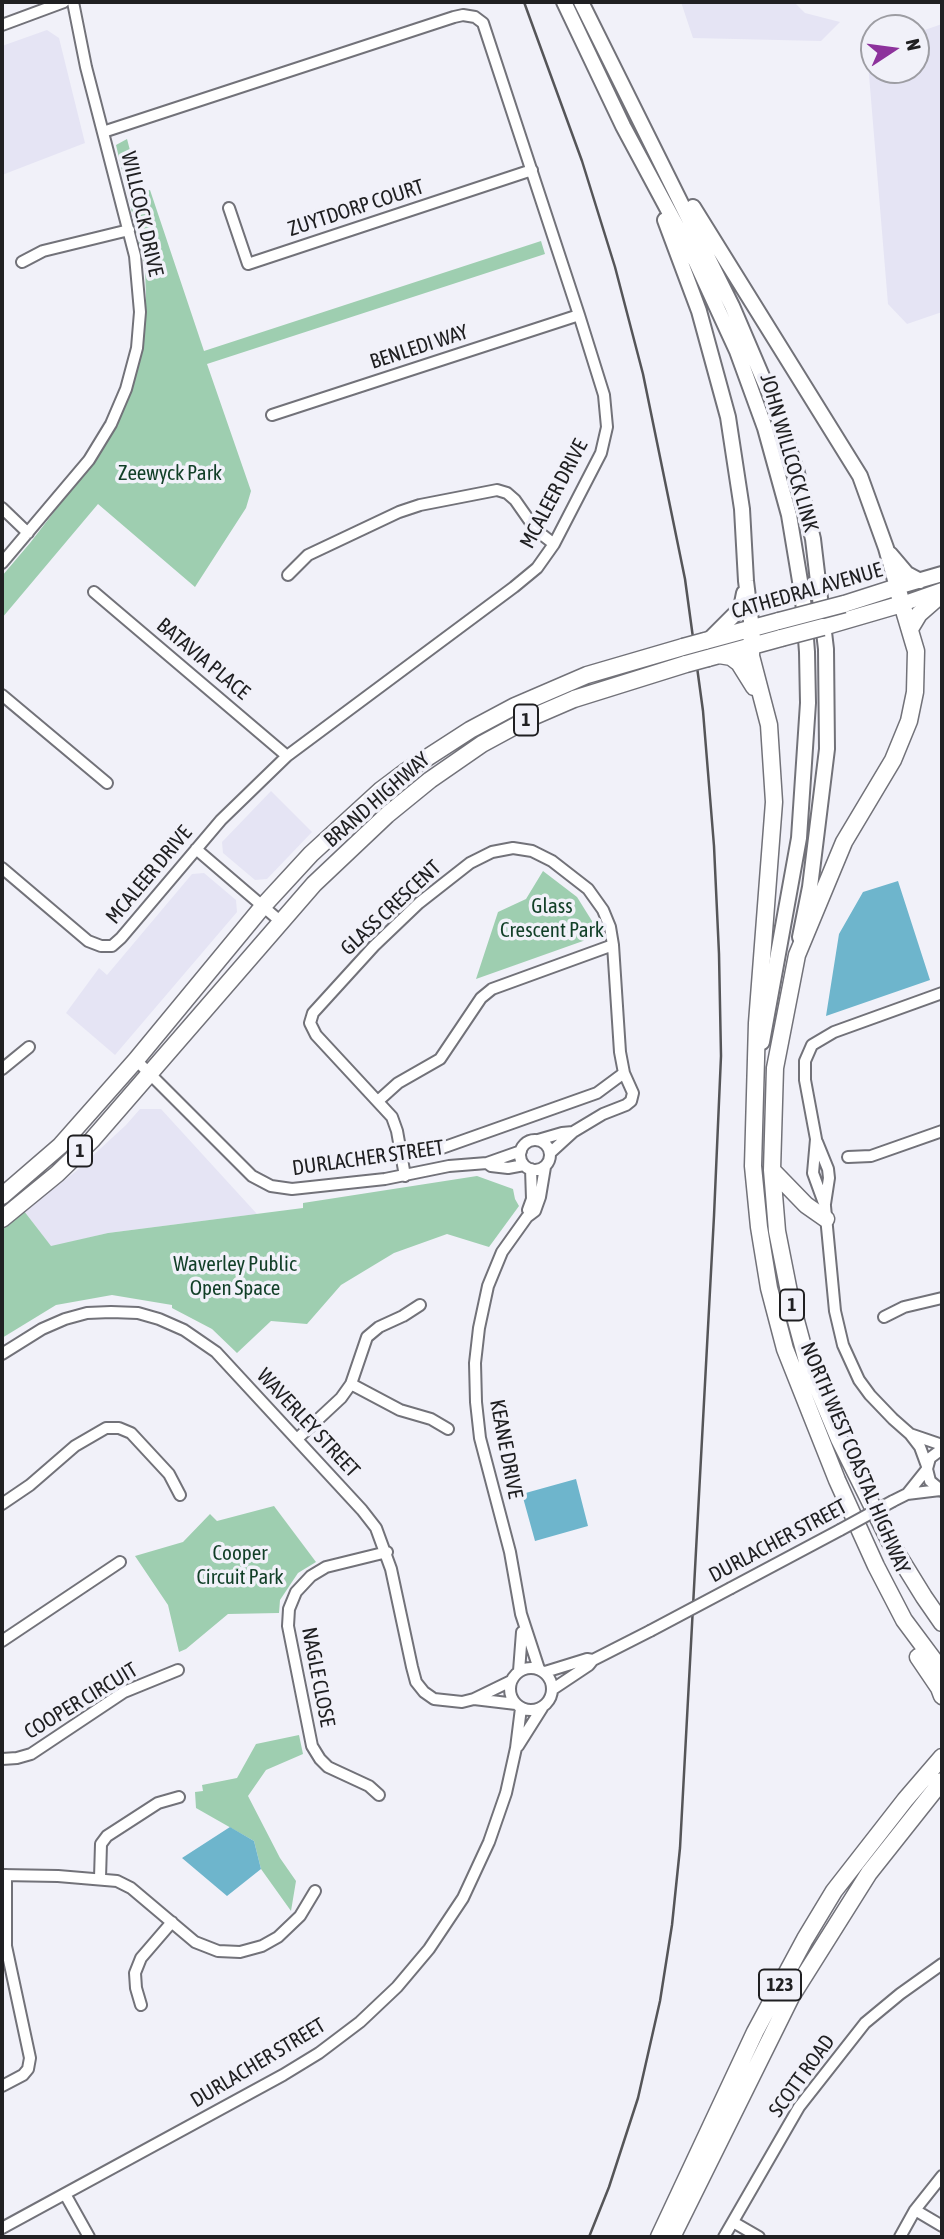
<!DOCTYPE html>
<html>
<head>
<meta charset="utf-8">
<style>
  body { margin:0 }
  #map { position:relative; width:944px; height:2239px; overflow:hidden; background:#f1f1f9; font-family:"Asap Condensed",sans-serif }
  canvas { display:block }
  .frame { position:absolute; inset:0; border:4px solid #202022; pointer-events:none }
  .north { position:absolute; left:860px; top:14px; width:70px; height:70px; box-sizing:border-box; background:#f1f1f9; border:2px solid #9d9da3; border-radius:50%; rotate:77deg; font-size:19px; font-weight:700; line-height:28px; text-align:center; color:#202022 }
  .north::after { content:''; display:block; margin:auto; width:24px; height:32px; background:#8d329c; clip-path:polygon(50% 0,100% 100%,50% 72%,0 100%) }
</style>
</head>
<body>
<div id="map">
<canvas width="944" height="2239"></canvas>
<div class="frame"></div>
<div class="north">N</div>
</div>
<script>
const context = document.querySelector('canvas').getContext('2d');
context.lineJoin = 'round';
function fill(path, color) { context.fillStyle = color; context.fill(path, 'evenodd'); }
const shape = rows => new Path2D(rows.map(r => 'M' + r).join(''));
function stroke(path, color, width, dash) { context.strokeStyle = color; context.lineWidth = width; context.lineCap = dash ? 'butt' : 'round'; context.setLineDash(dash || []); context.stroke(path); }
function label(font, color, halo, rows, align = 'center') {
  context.font = font + ' "Asap Condensed",sans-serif'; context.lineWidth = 7; context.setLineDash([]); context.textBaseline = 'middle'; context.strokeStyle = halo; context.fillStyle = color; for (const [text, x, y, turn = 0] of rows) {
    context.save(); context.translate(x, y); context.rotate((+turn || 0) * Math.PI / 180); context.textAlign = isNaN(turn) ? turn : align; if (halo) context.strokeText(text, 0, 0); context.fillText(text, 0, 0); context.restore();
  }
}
fill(shape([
  [681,2,794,2,805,13,840,22,821,41,693,38],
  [942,24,942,312,907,324,888,304,867,51,874,48,874,70,916,70,916,33],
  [47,30,59,38,85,143,2,175,2,46],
  [271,791,312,832,267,879,255,880,223,853,222,842],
  [204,873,236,900,237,912,115,1055,66,1013,99,968,107,975,192,874],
  [140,1109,161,1109,257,1214,108,1233,51,1247,24,1211,75,1172,126,1125]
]), '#e5e4f4');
fill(shape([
  [127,139,141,192,150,190,204,351,541,241,545,254,207,364,251,491,246,508,195,587,98,504,2,618,2,576,30,543,102,450,130,392,137,367,143,335,146,297,145,268,116,145],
  [543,871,577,897,592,921,592,929,583,941,476,979,498,912,526,899],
  [477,1176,513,1189,515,1199,519,1206,489,1247,447,1234,394,1253,341,1285,307,1324,271,1321,237,1353,212,1329,172,1308,172,1305,112,1295,56,1305,2,1338,2,1227,24,1211,51,1246,108,1233,303,1208,303,1203],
  [274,1506,316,1562,298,1573,280,1600,279,1613,228,1614,186,1649,179,1652,168,1605,135,1556,183,1542,210,1514,217,1521],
  [299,1735,303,1754,266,1770,248,1796,280,1858,296,1881,291,1911,261,1869,254,1841,196,1808,195,1792,203,1791,202,1785,237,1778,256,1744]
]), '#9eceb0');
fill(shape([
  [898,881,930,980,826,1016,839,934,863,892],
  [576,1479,588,1526,535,1541,522,1494],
  [230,1827,254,1841,261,1869,227,1896,182,1858]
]), '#6eb5cc');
const minor = shape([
  [2,25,64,2],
  [229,208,248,264,532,170],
  [22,262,43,251,129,230],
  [272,415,579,315],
  [2,508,28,533],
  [2,563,89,460,111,424,126,389,137,348,140,312,135,256,86,67,73,2],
  [288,575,308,555,399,512,420,505,497,490,507,493,515,500,536,530,554,544],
  [94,592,287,756],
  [2,695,107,783],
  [196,849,280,921],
  [2,868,88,941,101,946,112,946,121,938,221,820,287,756,514,587,537,568,554,544,601,453,607,427,604,395,579,315,483,23,475,17,463,15,454,17,103,132],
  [136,1060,252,1176,271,1186,292,1189,385,1179,449,1166,487,1163,521,1151],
  [2,1069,29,1047],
  [378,1101,398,1083,440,1059,481,998,492,989,613,945],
  [538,1140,562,1133,573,1132],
  '520 1155a15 15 0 1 1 30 0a15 15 0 1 1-30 0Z',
  [817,1142,828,1169,829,1178,825,1204],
  [401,1149,425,1150,442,1148,597,1093,624,1073],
  [848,1157,871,1156,942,1131],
  [487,1163,491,1166,508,1168,524,1165],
  [405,1176,397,1131,392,1117,316,1035,310,1023,313,1013,374,946,419,903,470,863,492,852,513,848,532,851,552,861,588,889,603,910,610,927,613,945,620,1052,624,1073,633,1093,631,1101,626,1105,603,1114,573,1132,550,1153],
  [528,1210,532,1199,531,1169],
  [884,1317,904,1307,942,1298],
  [2,1354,42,1329,65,1319,87,1313,111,1312,138,1313,159,1319,184,1330,216,1352,362,1510,376,1528,391,1569,412,1667,416,1682,424,1692,434,1699,462,1702,474,1699,511,1681],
  [351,1384,400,1410,431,1419,448,1429],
  [910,1434,942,1445],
  [297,1439,341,1398,351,1384,367,1337,379,1327,403,1316,420,1305],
  [942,1449,930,1458,927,1469,930,1481,942,1491],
  [927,1466,920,1447,910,1434,893,1419,870,1395,859,1380,843,1345,835,1311,825,1206,813,1173,816,1139,805,1080,805,1061,812,1045,834,1032,942,993],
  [907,1494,927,1469],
  [893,1501,907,1494,940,1490],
  [2,1504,30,1485,75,1446,106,1428,119,1428,131,1433,169,1474,180,1495],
  [731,1588,840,1530],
  [2,1641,120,1562],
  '510 1689a21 21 0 1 1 42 0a21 21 0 1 1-42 0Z',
  [539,1669,521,1614,510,1552,480,1438,476,1402,475,1363,479,1328,488,1286,502,1252,527,1217,535,1211,540,1197,545,1167],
  [519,1671,522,1632],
  [545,1672,587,1659,593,1660],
  [553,1689,589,1665,593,1660,650,1631],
  [474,1699,516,1704],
  [518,1746,542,1708],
  [2,1759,17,1758,31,1754,124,1692,178,1670],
  [379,1795,369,1786,328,1767,320,1759,312,1746,288,1626,289,1609,296,1592,311,1576,326,1567,387,1552],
  [2,1875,58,1876,117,1881,131,1888,195,1942,218,1951,240,1952,262,1946,278,1937,300,1916,315,1891],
  [100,1878,101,1844,107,1836,158,1803,179,1797],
  [141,2005,136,1988,135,1973,141,1958,172,1922],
  [2,2086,23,2075,28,2069,30,2058,6,1946,6,1875],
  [65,2194,89,2237],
  [915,2210,942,2226],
  [733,2222,759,2237],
  [2,2228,283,2075,319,2053,360,2022,397,1987,429,1949,463,1898,489,1842,506,1793,516,1748,521,1708],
  [724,2237,799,2107,865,2023,900,1994,942,1964],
  [900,2237,915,2210,942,2176]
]);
const major = shape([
  [564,2,623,126,696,262,737,351,765,428,789,515,803,599,807,652,808,703,799,838,762,1042],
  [581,2,732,306,773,402,797,473,813,539,826,649,827,749,810,887,800,937],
  [693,207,860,476,886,548,897,587,942,574],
  [665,220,699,311,728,417,742,509,746,581,752,629],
  [890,554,907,574,920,581],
  [902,604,942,590],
  [709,640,741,608,744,593]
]);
const highway = shape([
  [844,604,897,587,916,651,915,692,909,721,893,760,844,842,797,955,775,1068,772,1170,777,1231,791,1302,808,1365,839,1439,890,1542,924,1597,942,1623],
  [823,627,902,604],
  [752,629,751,656,769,725,774,802,757,1023,753,1166,759,1227,769,1288,785,1349,837,1480,876,1566,904,1620,942,1671],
  [910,629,919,614,942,594],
  [705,641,779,621],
  [719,655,731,657,739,663,754,687],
  [708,658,781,638],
  [772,1170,806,1205,826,1219],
  [2,1196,60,1146,136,1060,264,905,311,854,381,790,405,772,470,730,515,706,587,675,683,647],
  [2,1219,57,1174,92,1140,314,884,387,815,430,780,482,744,530,718,574,699,686,664],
  [918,1657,939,1688,942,1696],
  [659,2237,755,2032,805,1939,834,1891,905,1800,942,1757],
  [672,2237,791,1997,869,1873,942,1781]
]);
stroke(minor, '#727279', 14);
stroke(major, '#727279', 18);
stroke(highway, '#727279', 19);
stroke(minor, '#fff', 10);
stroke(major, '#fff', 14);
stroke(highway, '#fff', 16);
stroke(shape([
  [524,2,582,161,615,267,643,374,685,579,703,711,714,846,719,954,721,1056,714,1216,680,1848,672,1925,660,2001,638,2098,609,2187,589,2237]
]), '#555558', 2.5);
const minorBridge = shape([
  [840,1530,893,1501],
  [650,1631,731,1588]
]);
const highwayBridge = shape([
  [779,621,844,604],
  [781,638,823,627],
  [683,647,705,641],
  [686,664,708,658]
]);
stroke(minorBridge, '#727279', 14, []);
stroke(highwayBridge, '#727279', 19, []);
stroke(minorBridge, '#fff', 10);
stroke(highwayBridge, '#fff', 16);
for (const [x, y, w] of [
  [526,720,24],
  [80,1151,24],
  [792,1305,24],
  [780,1985,42]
]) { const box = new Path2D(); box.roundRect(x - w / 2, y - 15.5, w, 31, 5); context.fillStyle = '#f1f1f9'; context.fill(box); stroke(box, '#202022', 2); }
label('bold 19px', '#202022', null, [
  ["1",526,720],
  ["1",80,1151],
  ["1",792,1305],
  ["123",780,1985]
]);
label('21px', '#202022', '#f1f1f9', [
  ["ZUYTDORP COURT",356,208,-18],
  ["WILLCOCK DRIVE",142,214,77],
  ["BENLEDI WAY",419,347,-18],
  ["JOHN WILLCOCK LINK",789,453,74],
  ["MCALEER DRIVE",554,494,-62],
  ["CATHEDRAL AVENUE",807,591,-16],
  ["BATAVIA PLACE",203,659,40],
  ["BRAND HIGHWAY",377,800,-41],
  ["MCALEER DRIVE",149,875,-50],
  ["GLASS CRESCENT",391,908,-43],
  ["DURLACHER STREET",368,1158,-8],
  ["WAVERLEY STREET",308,1423,47],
  ["KEANE DRIVE",506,1449,79],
  ["NORTH WEST COASTAL HIGHWAY",855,1458,67],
  ["DURLACHER STREET",778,1541,-28],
  ["NAGLE CLOSE",318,1677,79],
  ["COOPER CIRCUIT",81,1701,-31],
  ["DURLACHER STREET",258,2063,-31],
  ["SCOTT ROAD",802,2076,-54]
]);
label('21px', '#113f27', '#f1f1f9', [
  ["Zeewyck Park",170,473],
  ["Glass",552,906],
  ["Crescent Park",552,930],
  ["Waverley Public",235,1264],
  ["Open Space",235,1288],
  ["Cooper",240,1553],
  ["Circuit Park",240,1577]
]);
</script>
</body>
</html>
